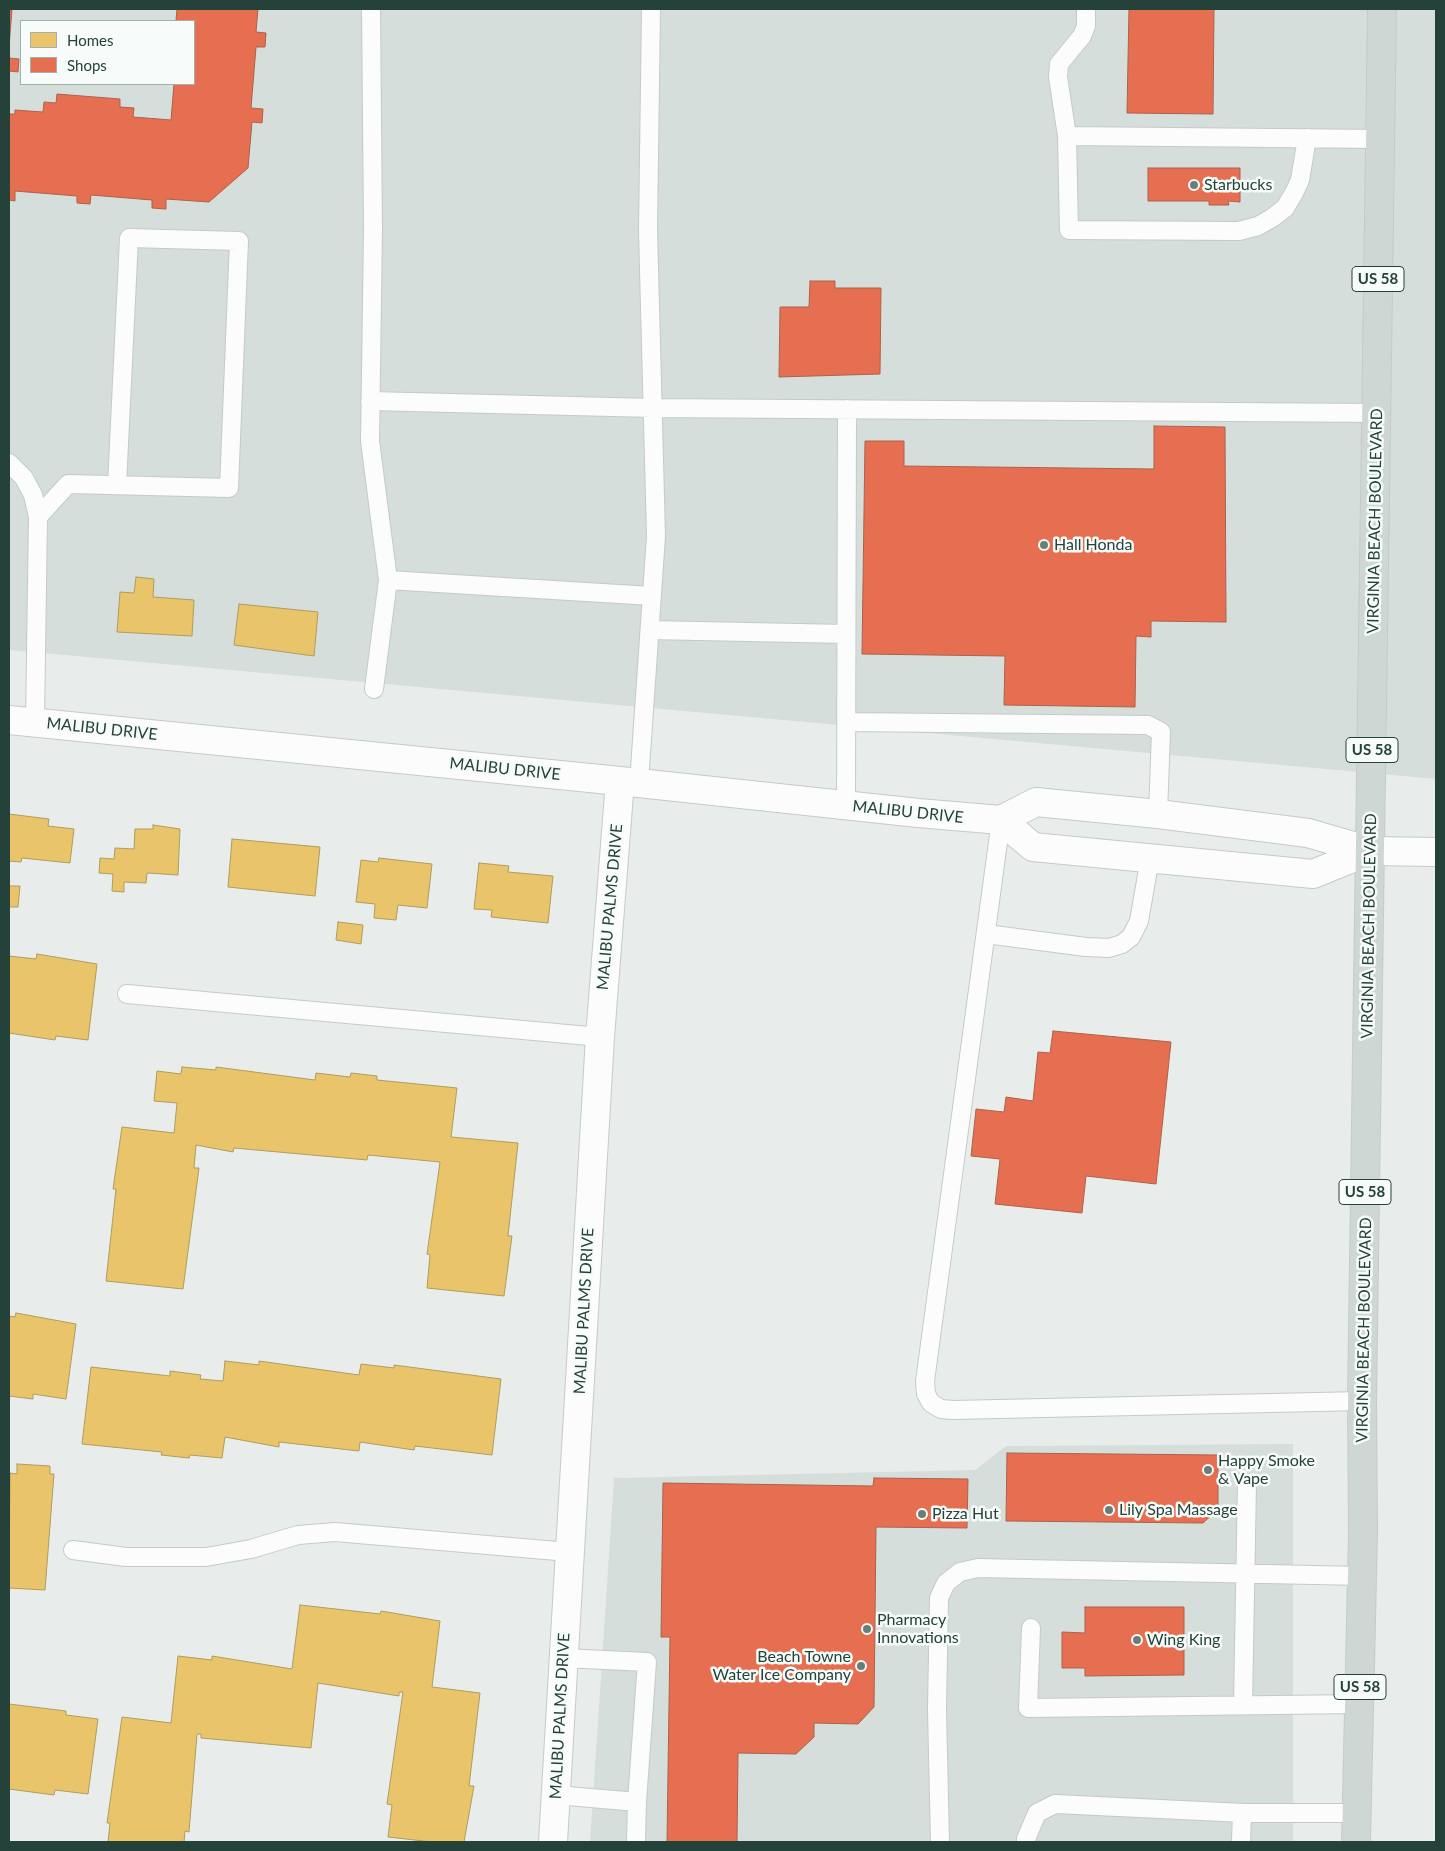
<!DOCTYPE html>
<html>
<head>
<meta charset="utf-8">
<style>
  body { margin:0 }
  #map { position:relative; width:1445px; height:1851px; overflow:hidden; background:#e8edeb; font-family:Lato,sans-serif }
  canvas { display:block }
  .frame { position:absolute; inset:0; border:10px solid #24423a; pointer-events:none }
  .legend { position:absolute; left:20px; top:20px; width:175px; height:65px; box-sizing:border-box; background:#f7fbf9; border:1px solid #a3b1ad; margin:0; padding:6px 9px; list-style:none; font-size:15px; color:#24423a }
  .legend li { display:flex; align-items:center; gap:10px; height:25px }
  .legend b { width:25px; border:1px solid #a3b1ad }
</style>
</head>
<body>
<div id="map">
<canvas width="1445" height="1851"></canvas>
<div class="frame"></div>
<ul class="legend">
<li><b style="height:14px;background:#e9c46a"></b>Homes</li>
<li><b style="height:14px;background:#e76f51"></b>Shops</li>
</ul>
</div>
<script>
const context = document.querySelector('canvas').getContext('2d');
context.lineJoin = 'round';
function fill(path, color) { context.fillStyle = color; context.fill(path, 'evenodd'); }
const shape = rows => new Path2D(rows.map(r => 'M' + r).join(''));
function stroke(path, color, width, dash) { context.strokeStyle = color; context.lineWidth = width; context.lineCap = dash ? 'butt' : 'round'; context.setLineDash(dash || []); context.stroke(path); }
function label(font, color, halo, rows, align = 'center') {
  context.font = font + ' Lato,sans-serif'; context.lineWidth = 5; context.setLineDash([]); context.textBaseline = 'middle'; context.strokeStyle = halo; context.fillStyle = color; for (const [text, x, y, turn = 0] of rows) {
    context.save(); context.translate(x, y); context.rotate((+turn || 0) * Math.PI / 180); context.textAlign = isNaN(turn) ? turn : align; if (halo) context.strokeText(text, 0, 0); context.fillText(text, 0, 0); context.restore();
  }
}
fill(shape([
  [9,9,1436,9,1436,779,9,650],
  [21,21,194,21,194,84,21,84],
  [1293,1444,1293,1842,590,1842,614,1478,975,1470,1006,1446]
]), '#d6dedb');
const homes = shape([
  [136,577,154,579,153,597,194,600,192,636,117,632,120,592,134,593,136,577],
  [239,604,318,612,314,656,234,645,239,604],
  [9,814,49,819,48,826,74,829,70,863,22,858,21,862,9,861,9,814],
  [153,825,180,829,178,875,147,873,146,883,124,882,124,892,112,891,113,874,99,873,100,858,114,859,115,848,134,849,135,829,153,829,153,825],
  [232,839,320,847,315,896,228,887,232,839],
  [379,858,432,864,427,908,398,905,396,920,374,918,375,904,356,902,361,860,378,862,379,858],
  [479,863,509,866,508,872,553,876,548,923,491,917,492,910,474,909,479,863],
  [9,886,20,886,18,907,9,907,9,886],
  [338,922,363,925,361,944,336,940,338,922],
  [37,954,97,964,88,1040,56,1036,55,1040,9,1033,9,956,36,959,37,954],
  [182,1067,216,1070,216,1067,315,1080,316,1073,350,1077,351,1073,377,1076,377,1080,457,1088,451,1137,518,1143,508,1236,512,1236,504,1296,427,1288,430,1255,427,1254,440,1162,368,1155,367,1160,234,1148,233,1152,196,1145,194,1168,199,1168,183,1289,106,1281,116,1189,113,1189,122,1127,174,1133,177,1103,154,1101,157,1071,181,1074,182,1067],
  [16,1313,76,1324,66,1399,33,1394,33,1399,9,1396,9,1316,15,1317,16,1313],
  [225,1361,259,1365,259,1361,359,1375,361,1364,394,1368,394,1365,501,1379,492,1455,415,1446,414,1450,360,1442,359,1451,279,1442,279,1447,225,1437,222,1458,190,1455,189,1458,161,1455,162,1452,82,1444,91,1367,170,1376,170,1371,201,1375,200,1379,223,1381,225,1361],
  [17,1464,50,1466,50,1474,54,1474,45,1590,9,1588,10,1473,17,1474,17,1464],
  [300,1605,380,1614,381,1611,440,1621,432,1687,480,1693,469,1786,474,1786,464,1842,432,1842,388,1837,392,1805,387,1804,403,1692,399,1692,399,1696,318,1683,311,1748,201,1738,201,1734,197,1734,189,1832,185,1831,184,1842,108,1842,110,1823,107,1823,122,1717,171,1723,178,1656,212,1660,212,1656,292,1669,300,1605],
  [9,1704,66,1711,66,1715,98,1719,88,1794,55,1790,54,1795,9,1789,9,1704]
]);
fill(homes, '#e9c46a');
stroke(homes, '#ae9d5c', 1);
const shops = shape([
  [9,9,12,9,9,47,9,9],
  [177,9,258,9,256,32,266,33,265,47,256,47,251,108,263,109,262,123,252,122,248,168,209,202,166,199,166,209,152,208,152,200,91,195,90,204,77,203,77,196,15,191,15,201,9,200,9,114,15,114,15,110,43,112,44,102,56,103,57,94,120,99,120,107,134,108,133,117,171,120,174,84,194,84,194,21,176,21,177,9],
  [1129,9,1214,9,1213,114,1127,113,1129,9],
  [9,58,19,59,18,72,9,71,9,58],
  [1148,168,1240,168,1240,202,1228,201,1229,205,1209,205,1209,201,1148,201,1148,168],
  [810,281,835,281,835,288,881,288,880,374,779,377,780,307,809,307,810,281],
  [1154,426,1225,427,1226,622,1151,621,1151,637,1136,636,1135,707,1004,705,1005,656,862,654,865,441,904,441,904,466,1154,469,1154,426],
  [1053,1031,1171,1042,1156,1184,1086,1176,1082,1213,995,1204,1000,1159,971,1156,976,1109,1004,1112,1006,1097,1033,1101,1038,1052,1050,1053,1053,1031],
  [1007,1453,1218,1455,1218,1509,1203,1523,1006,1521,1007,1453],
  [874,1478,968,1479,967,1528,876,1527,874,1707,858,1724,814,1723,814,1737,796,1754,738,1753,737,1842,667,1842,670,1637,661,1637,663,1483,873,1486,874,1478],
  [1085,1607,1184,1607,1184,1675,1085,1676,1085,1668,1062,1668,1062,1632,1085,1633,1085,1607]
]);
fill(shops, '#e76f51');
stroke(shops, '#ac624a', 1);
const service = shape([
  [371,9,373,229,370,441,388,580,374,689],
  [1086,9,1086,26,1082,36,1059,64,1058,77,1067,136,1069,230,1239,231,1258,226,1272,218,1285,208,1294,193,1300,180,1307,138],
  [1067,136,1380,139],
  [370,401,653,408,1376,413],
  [9,463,24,478,33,495,38,517,35,722],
  [38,517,68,484,229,488,239,241,129,238,117,485],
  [388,580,652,596],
  [650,630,846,634],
  [846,722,1148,725,1161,732,1158,814],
  [639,783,656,536,648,230,651,9],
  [846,806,847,409],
  [1001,820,925,1381,926,1394,931,1403,941,1409,953,1410,1362,1401],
  [986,934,1086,947,1109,948,1122,944,1131,937,1139,921,1150,858],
  [127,994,600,1037],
  [73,1550,126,1557,206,1557,251,1549,298,1535,335,1532,569,1552],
  [1031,1628,1028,1708,1359,1704],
  [563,1658,647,1662,637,1802],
  [1243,1705,1247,1483],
  [556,1795,637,1802,636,1842],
  [940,1842,937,1709,939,1598,946,1583,960,1572,978,1568,1362,1576],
  [1026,1842,1026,1839,1037,1813,1055,1804,1244,1813],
  [1241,1842,1242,1813,1357,1813]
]);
const minor = shape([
  [9,720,620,781,918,813,1001,820,1036,802,1158,814,1308,833,1370,851,1436,852],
  [1001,820,1033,847,1313,874,1370,851],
  [553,1842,600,1037,620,781]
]);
const primary = shape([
  [1356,1842,1363,1532,1362,1401,1382,9]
]);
stroke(service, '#c5cac8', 20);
stroke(minor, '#c5cac8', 30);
stroke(primary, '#c3ccc9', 30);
stroke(service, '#fcfcfc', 18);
stroke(minor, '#fcfcfc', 28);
stroke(primary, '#cfd7d5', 28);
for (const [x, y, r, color] of [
  [1194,185,5,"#697e78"],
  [1044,545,5,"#697e78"],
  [1208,1470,5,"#697e78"],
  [1109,1510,5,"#697e78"],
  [922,1514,5,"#697e78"],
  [867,1629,5,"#697e78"],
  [1137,1640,5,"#697e78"],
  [861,1666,5,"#697e78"]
]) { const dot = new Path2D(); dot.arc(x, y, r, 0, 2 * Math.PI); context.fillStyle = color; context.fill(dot); stroke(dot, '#f7fbf9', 2); }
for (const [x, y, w] of [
  [1378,279,52],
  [1372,750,52],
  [1365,1192,52],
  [1360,1687,52]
]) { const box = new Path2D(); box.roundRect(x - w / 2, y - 12.5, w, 25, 4); context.fillStyle = '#f7fbf9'; context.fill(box); stroke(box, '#24423a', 1); }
label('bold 15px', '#24423a', null, [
  ["US 58",1378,279],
  ["US 58",1372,750],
  ["US 58",1365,1192],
  ["US 58",1360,1687]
]);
label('16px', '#24423a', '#f7fbf9', [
  ["Starbucks",1204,185],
  ["Hall Honda",1054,545],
  ["Happy Smoke",1218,1461],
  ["& Vape",1218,1479],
  ["Lily Spa Massage",1119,1510],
  ["Pizza Hut",932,1514],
  ["Pharmacy",877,1620],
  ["Innovations",877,1638],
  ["Wing King",1147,1640],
  ["Beach Towne",851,1657,"right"],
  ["Water Ice Company",851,1675,"right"]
], 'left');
label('16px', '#24423a', '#f7fbf9', [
  ["VIRGINIA BEACH BOULEVARD",1375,521,-89],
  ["MALIBU DRIVE",102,729,6],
  ["MALIBU DRIVE",505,769,6],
  ["MALIBU DRIVE",908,812,6],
  ["MALIBU PALMS DRIVE",610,907,-85],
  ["VIRGINIA BEACH BOULEVARD",1369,926,-89],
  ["MALIBU PALMS DRIVE",584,1311,-87],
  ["VIRGINIA BEACH BOULEVARD",1364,1330,-89],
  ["MALIBU PALMS DRIVE",560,1716,-87]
]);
</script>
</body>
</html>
